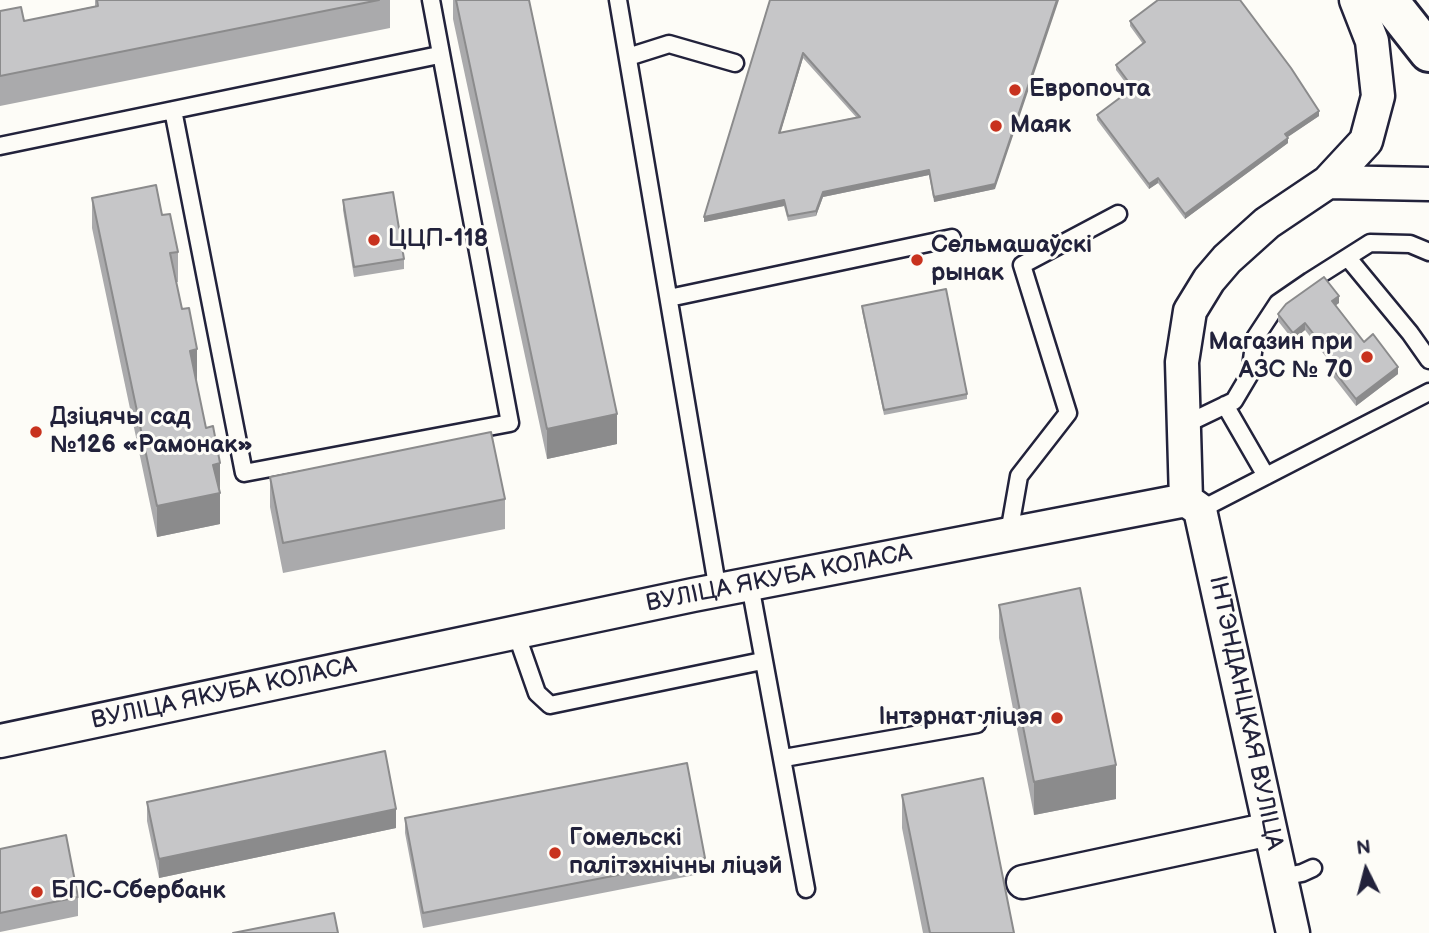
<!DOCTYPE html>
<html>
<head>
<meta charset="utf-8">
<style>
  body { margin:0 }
  #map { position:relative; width:1429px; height:933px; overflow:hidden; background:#fdfcf7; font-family:"Balsamiq Sans",sans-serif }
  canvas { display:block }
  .north { position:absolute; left:1331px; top:835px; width:70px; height:70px; -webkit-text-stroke:5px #fdfcf7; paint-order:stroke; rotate:354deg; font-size:19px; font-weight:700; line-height:28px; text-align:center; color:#22223b }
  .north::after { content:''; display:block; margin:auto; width:24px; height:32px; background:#22223b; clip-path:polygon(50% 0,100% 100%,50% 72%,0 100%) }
</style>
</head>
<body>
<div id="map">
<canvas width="1429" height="933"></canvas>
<div class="north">N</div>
</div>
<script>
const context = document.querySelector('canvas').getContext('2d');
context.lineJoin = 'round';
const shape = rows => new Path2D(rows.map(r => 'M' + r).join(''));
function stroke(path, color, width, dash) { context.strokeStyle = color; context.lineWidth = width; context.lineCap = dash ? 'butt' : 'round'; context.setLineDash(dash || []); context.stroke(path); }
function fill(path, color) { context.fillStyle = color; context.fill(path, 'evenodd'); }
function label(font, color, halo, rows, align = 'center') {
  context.font = font + ' "Balsamiq Sans",sans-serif'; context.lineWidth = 6; context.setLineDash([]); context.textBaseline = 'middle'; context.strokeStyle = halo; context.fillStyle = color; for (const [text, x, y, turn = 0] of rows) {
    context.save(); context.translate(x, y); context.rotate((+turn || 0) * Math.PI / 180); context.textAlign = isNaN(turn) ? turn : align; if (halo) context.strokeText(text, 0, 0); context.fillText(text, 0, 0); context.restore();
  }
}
const service = shape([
  [618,0,718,591],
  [628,57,669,44,735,63],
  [173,110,244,473,510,423,431,0],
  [0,146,439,55],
  [1348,258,1410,333,1429,360],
  [669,298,952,238],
  [1225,405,1266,476],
  [1184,425,1234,401,1250,374,1255,338,1278,303,1310,281,1370,243,1410,244,1429,252],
  [1200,510,1429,392],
  [1009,533,1019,476,1068,413,1022,265,1118,214],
  [750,585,806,889],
  [516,633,537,693,550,705,762,661],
  [784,758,977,724],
  [1281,877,1302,873,1313,868]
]);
const minor = shape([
  [1328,182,1429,184],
  [1186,500,1182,362,1190,311,1209,280,1227,259,1267,223,1328,182,1366,141,1378,96,1372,41,1356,0],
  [1186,500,1200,510,1293,933],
  [0,741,693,595,1186,500],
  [1023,882,1270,829]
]);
const primary = shape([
  [1388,0,1429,52]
]);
stroke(service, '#22223b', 21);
stroke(minor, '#22223b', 37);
stroke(primary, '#22223b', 44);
stroke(service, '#fdfcf7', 16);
stroke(minor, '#fdfcf7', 32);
stroke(primary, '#fdfcf7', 38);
fill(shape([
  [95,0,390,0,390,28,0,106,0,11,24,21,95,6],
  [453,0,529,0,617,444,547,459,453,19],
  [770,0,995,189,934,202,929,175,823,197,816,216,788,221,784,206,704,222],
  [803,58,856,117,780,133],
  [1130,21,1319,116,1287,137,1288,143,1185,219,1158,183,1149,189,1097,120,1097,115,1131,90,1116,70,1116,65,1143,44,1130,26],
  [92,198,162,215,178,252,178,282,176,282,197,379,196,380,206,428,220,463,220,524,157,537,92,228],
  [343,200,404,259,404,269,354,277,343,210],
  [1339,303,1336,305,1364,342,1398,374,1356,406,1331,374,1331,367,1333,366,1305,330,1293,340,1278,321,1278,314],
  [862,306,967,394,967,399,884,415,862,311],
  [270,477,505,499,505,529,283,573,270,507],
  [999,605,1116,799,1034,815,999,638],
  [902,795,1014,933,923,933,902,828],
  [147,802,396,828,159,878,147,821],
  [405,818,705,858,705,873,423,928,405,833],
  [0,849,78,897,78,916,0,932]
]), '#aaaaac');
fill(shape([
  [1057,0,1059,0,995,189,934,202,934,197],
  [803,53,803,58,779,138,779,133],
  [1319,111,1319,116,1285,139,1285,134],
  [1288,138,1288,143,1185,219,1185,214],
  [929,170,929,175,823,197,816,216,816,211,823,192],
  [1158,178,1158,183,1149,189,1149,184],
  [784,200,784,206,704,222,704,217],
  [1339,296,1339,303,1332,308,1332,301],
  [1305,323,1305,330,1293,340,1293,333],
  [197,349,197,379,190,381,190,351],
  [1398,367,1398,374,1356,406,1356,399],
  [617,414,617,444,547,459,547,429],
  [220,463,220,524,157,537,157,506,213,465],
  [1116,765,1116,799,1034,815,1034,782],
  [396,809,396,828,159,878,159,859]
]), '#8b8b8c');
const building = shape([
  [97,0,379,0,0,76,0,11,21,7,24,21,98,6,97,0],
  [456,0,529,0,617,414,547,429,456,0],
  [770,0,1057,0,995,184,934,197,929,170,823,192,816,211,788,216,784,200,704,217,770,0],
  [803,53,860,117,779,133,803,53],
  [1158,0,1240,0,1291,68,1319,111,1285,134,1288,138,1185,214,1158,178,1149,184,1097,115,1133,88,1116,65,1145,42,1130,21,1158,0],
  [156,185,162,215,170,214,178,252,170,253,182,309,189,308,197,349,190,351,206,428,213,426,220,463,213,465,220,493,157,506,92,198,156,185],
  [393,192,404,259,354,267,343,200,393,192],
  [1324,277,1339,296,1332,301,1364,342,1373,334,1398,367,1356,399,1331,367,1336,363,1305,323,1293,333,1278,314,1286,304,1324,277],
  [946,289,967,394,884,410,862,306,946,289],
  [491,432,505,499,283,543,270,477,491,432],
  [1080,588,1116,765,1034,782,999,605,1080,588],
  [385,751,396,809,159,859,147,802,385,751],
  [687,763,705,858,423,913,405,818,687,763],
  [983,778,1014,933,930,933,902,795,983,778],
  [66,835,78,897,0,913,0,849,66,835],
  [334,913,338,933,233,933,334,913]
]);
fill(building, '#c6c6c8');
stroke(building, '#8b8b8c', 2);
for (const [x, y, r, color] of [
  [1015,90,7,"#c8321e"],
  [996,126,7,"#c8321e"],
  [374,240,7,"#c8321e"],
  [917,260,7,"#c8321e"],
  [1367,357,7,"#c8321e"],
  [36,432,7,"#c8321e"],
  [1057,718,7,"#c8321e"],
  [555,853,7,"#c8321e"],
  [37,892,7,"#c8321e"]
]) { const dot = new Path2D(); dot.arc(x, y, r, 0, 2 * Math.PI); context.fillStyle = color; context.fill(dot); stroke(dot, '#fdfcf7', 2.5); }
label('bold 24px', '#22223b', '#fdfcf7', [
  ["Европочта",1029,90],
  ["Маяк",1010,126],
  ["ЦЦП-118",388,240],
  ["Сельмашаўскі",931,246],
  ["рынак",931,274],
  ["Магазин при",1353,343,"right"],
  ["АЗС № 70",1353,371,"right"],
  ["Дзіцячы сад",50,418],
  ["№126 «Рамонак»",50,446],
  ["Інтэрнат ліцэя",1043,718,"right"],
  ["Гомельскі",569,839],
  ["палітэхнічны ліцэй",569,867],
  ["БПС-Сбербанк",51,892]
], 'left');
label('24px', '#22223b', '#fdfcf7', [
  ["ВУЛІЦА ЯКУБА КОЛАСА",779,579,-11],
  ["ВУЛІЦА ЯКУБА КОЛАСА",224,694,-12],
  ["ІНТЭНДАНЦКАЯ ВУЛІЦА",1245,713,78]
]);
</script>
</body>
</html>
